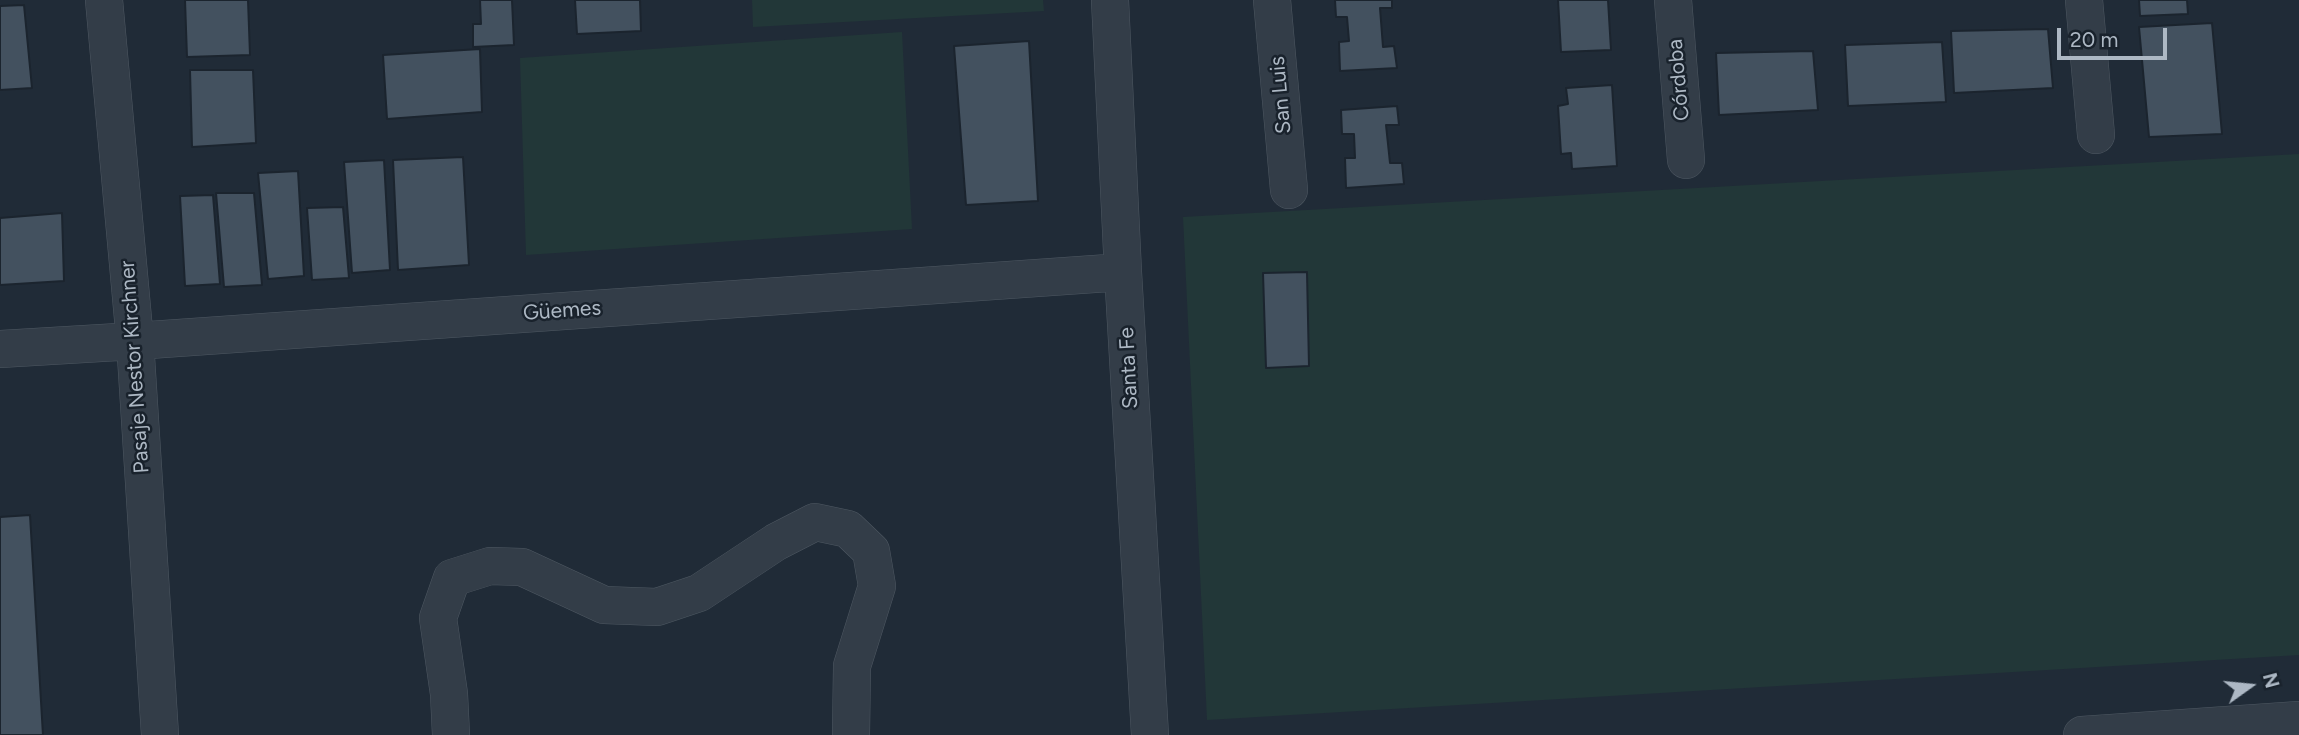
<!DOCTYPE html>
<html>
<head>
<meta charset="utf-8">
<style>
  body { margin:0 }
  #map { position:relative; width:2299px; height:735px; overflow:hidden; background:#202b37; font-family:Figtree,sans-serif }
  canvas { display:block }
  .north { position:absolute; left:2215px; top:651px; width:70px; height:70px; -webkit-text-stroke:5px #19222c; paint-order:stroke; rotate:75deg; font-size:19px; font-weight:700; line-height:28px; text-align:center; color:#adb8c4 }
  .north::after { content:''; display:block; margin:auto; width:24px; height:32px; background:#adb8c4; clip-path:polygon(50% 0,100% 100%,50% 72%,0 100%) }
  .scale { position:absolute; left:2057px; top:28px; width:110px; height:32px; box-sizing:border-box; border:4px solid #adb8c4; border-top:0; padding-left:9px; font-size:21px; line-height:24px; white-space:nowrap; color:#adb8c4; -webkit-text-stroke:5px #19222c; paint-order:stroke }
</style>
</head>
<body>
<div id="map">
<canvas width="2299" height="735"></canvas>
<div class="north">N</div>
<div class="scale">20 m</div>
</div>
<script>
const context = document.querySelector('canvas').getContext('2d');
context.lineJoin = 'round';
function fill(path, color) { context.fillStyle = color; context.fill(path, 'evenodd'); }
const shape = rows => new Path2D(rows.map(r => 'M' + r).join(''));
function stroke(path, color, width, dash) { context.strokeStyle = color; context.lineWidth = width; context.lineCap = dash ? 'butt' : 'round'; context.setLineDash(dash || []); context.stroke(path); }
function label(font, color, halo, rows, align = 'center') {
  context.font = font + ' Figtree,sans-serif'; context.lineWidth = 5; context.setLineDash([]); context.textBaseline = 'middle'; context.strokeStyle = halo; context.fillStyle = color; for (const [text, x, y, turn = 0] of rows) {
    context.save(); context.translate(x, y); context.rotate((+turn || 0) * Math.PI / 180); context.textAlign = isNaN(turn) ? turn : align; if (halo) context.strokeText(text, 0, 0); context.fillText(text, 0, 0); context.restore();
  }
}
fill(shape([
  [752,0,1043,0,1044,11,753,27],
  [902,32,912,229,526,255,520,58],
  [2299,154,2299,655,1207,720,1183,217]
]), '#223738');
const building = shape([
  [185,0,248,0,250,55,187,57,185,0],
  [480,0,512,0,514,45,473,47,473,24,481,24,480,0],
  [575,0,640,0,641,31,577,34,575,0],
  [1335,0,1392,0,1392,8,1380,8,1383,47,1394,46,1397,68,1340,71,1339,42,1349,41,1347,17,1336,17,1335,0],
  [1558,0,1608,0,1611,50,1561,52,1558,0],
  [2139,0,2187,0,2188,14,2140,16,2139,0],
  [24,5,32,88,0,90,0,6,24,5],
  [2212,23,2222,134,2149,137,2139,27,2212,23],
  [2048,29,2053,88,1954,93,1951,31,2048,29],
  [1029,41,1038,201,966,205,954,46,1029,41],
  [1942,42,1946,102,1848,106,1845,45,1942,42],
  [480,49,482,112,387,119,383,55,480,49],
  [1813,51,1818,110,1719,115,1716,53,1813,51],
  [190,70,253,70,256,143,192,147,190,70],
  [1612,85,1617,166,1572,169,1571,153,1561,154,1558,106,1568,104,1566,88,1612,85],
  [1397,106,1399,125,1386,125,1390,163,1402,163,1404,184,1346,188,1345,158,1355,158,1354,134,1342,134,1341,110,1397,106],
  [463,157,469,265,398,270,393,160,463,157],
  [384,160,390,270,352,273,344,162,384,160],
  [298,171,304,276,268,279,258,173,298,171],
  [216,193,254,193,262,285,224,287,216,193],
  [213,195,220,284,185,286,180,196,213,195],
  [343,207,349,278,312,280,307,208,343,207],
  [62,213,64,281,0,285,0,218,62,213],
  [1307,272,1309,366,1266,368,1263,273,1307,272],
  [30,515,43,735,0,735,0,517,30,515]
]);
fill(building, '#43515f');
stroke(building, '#1b242e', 2);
const minor = shape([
  [104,0,135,341,160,735],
  [1110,0,1123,272,1150,735],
  [1272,0,1289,190],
  [1673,0,1686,160],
  [2084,0,2096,135],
  [0,349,135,341,1123,272],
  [451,735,449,694,438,618,452,578,490,566,522,567,604,605,657,607,699,593,776,542,815,522,848,529,871,551,877,586,852,666,851,735],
  [2082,735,2299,720]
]);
stroke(minor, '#4e5862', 38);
stroke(minor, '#333d48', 37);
label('21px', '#adb8c4', '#19222c', [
  ["Córdoba",1679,80,-95],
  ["San Luis",1281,95,-95],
  ["Güemes",562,311,-4],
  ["Pasaje Nestor Kirchner",135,367,-94],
  ["Santa Fe",1129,368,-93]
]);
</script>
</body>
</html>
